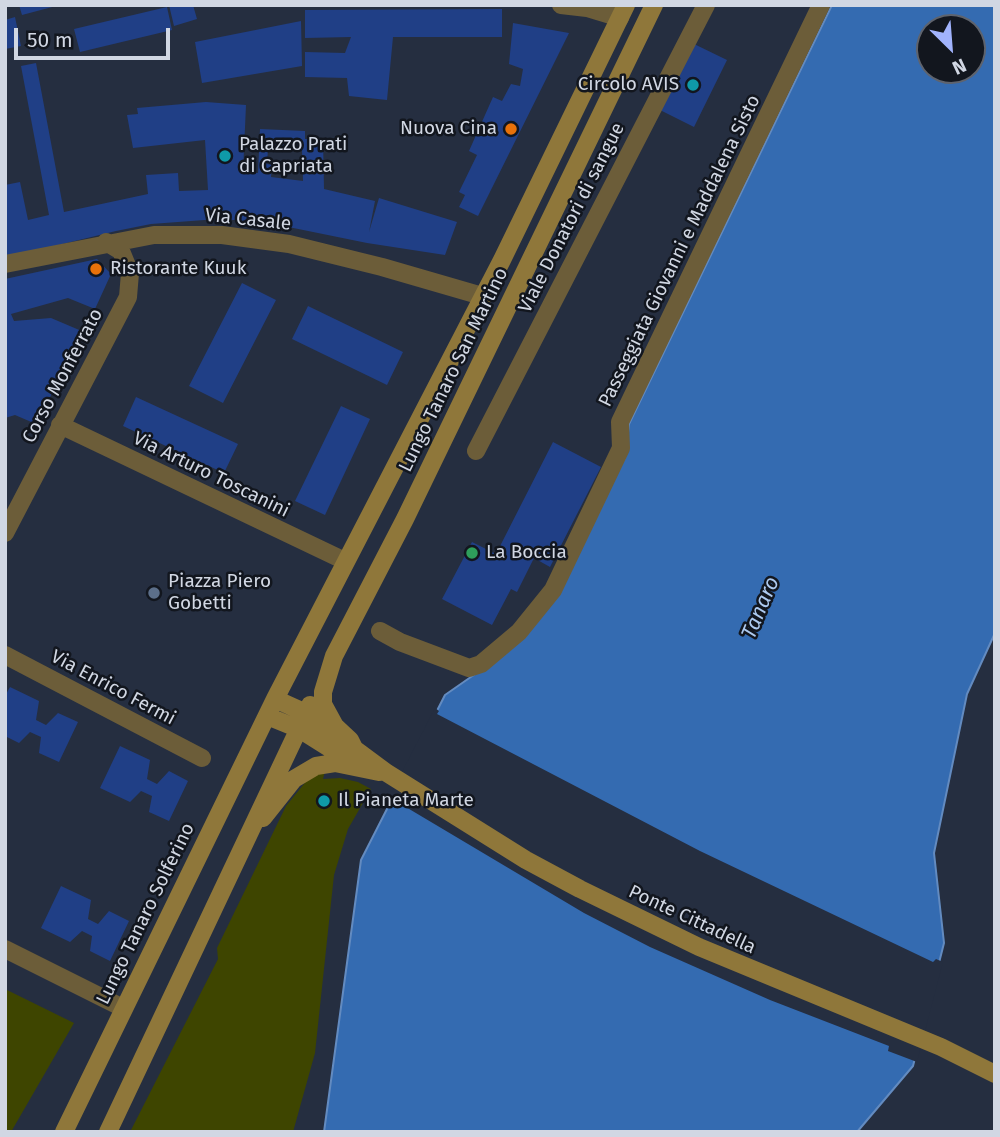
<!DOCTYPE html>
<html>
<head>
<meta charset="utf-8">
<style>
  body { margin:0 }
  #map { position:relative; width:1000px; height:1137px; overflow:hidden; background:#252e40; font-family:"Fira Sans",sans-serif }
  canvas { display:block }
  .frame { position:absolute; inset:0; border:7px solid #d1d7e3; pointer-events:none }
  .north { position:absolute; left:916px; top:14px; width:70px; height:70px; box-sizing:border-box; background:#12161e; border:2px solid #5e636d; border-radius:50%; rotate:155deg; font-size:19px; font-weight:700; line-height:28px; text-align:center; color:#d1d7e3 }
  .north::after { content:''; display:block; margin:auto; width:24px; height:32px; background:#a1b3fd; clip-path:polygon(50% 0,100% 100%,50% 72%,0 100%) }
  .scale { position:absolute; left:14px; top:28px; width:156px; height:32px; box-sizing:border-box; border:4px solid #d1d7e3; border-top:0; padding-left:9px; font-size:21px; line-height:24px; white-space:nowrap; color:#d1d7e3; -webkit-text-stroke:5px #12161e; paint-order:stroke }
</style>
</head>
<body>
<div id="map">
<canvas width="1000" height="1137"></canvas>
<div class="frame"></div>
<div class="north">N</div>
<div class="scale">50 m</div>
</div>
<script>
const context = document.querySelector('canvas').getContext('2d');
context.lineJoin = 'round';
function fill(path, color) { context.fillStyle = color; context.fill(path, 'evenodd'); }
const shape = rows => new Path2D(rows.map(r => 'M' + r).join(''));
function stroke(path, color, width, dash) { context.strokeStyle = color; context.lineWidth = width; context.lineCap = dash ? 'butt' : 'round'; context.setLineDash(dash || []); context.stroke(path); }
function label(font, color, halo, rows, align = 'center') {
  context.font = font + ' "Fira Sans",sans-serif'; context.lineWidth = 5; context.setLineDash([]); context.textBaseline = 'middle'; context.strokeStyle = halo; context.fillStyle = color; for (const [text, x, y, turn = 0] of rows) {
    context.save(); context.translate(x, y); context.rotate((+turn || 0) * Math.PI / 180); context.textAlign = isNaN(turn) ? turn : align; if (halo) context.strokeText(text, 0, 0); context.fillText(text, 0, 0); context.restore();
  }
}
fill(shape([
  [325,771,323,779,340,778,358,782,371,789,348,829,334,875,315,1053,293,1132,130,1132,218,959,217,948,286,806,308,779],
  [5,989,74,1023,11,1132,5,1132]
]), '#3e4500');
const water = shape([
  [832,5,995,5,995,633,967,694,934,853,944,943,913,1066,857,1132,324,1132,361,860,445,695,511,649,625,458,629,424,832,5],
  [930,28,972,28,972,70,930,70,930,28]
]);
fill(water, '#346bb1');
stroke(water, '#638bc0', 2);
fill(shape([
  [435,708,439,711,437,714,700,851,933,962,936,959,943,962,917,1062,888,1051,889,1046,770,1000,650,947,584,913,389,797]
]), '#252e40');
fill(shape([
  [19,5,56,5,56,6,22,15],
  [169,5,193,5,197,19,174,26],
  [167,7,172,30,80,52,74,29],
  [502,9,502,37,393,37,387,100,349,96,347,78,305,77,305,52,345,53,351,37,305,38,305,10],
  [15,17,21,46,5,49,5,20],
  [301,21,302,66,202,83,195,42],
  [513,23,569,33,478,216,459,207,465,195,459,192,477,155,469,151,493,97,502,101,511,84,520,86,523,69,509,64],
  [692,43,727,60,694,127,660,110],
  [36,63,64,212,148,194,146,175,178,173,179,191,208,190,205,140,133,148,127,115,138,114,137,108,206,102,246,105,243,172,258,173,260,129,305,131,305,139,323,139,324,189,375,201,369,232,379,198,457,222,445,255,367,243,264,222,218,219,151,224,116,231,5,258,5,185,20,182,28,220,49,215,21,66],
  [268,149,302,150,303,181,271,177,272,165,267,164],
  [97,259,111,274,95,309,68,298,11,314,14,321,51,318,84,332,36,424,15,415,5,418,5,279],
  [242,283,276,300,223,403,189,386],
  [308,306,403,352,387,385,292,339],
  [136,397,238,444,224,473,123,426],
  [341,406,370,419,325,515,295,501],
  [553,442,601,467,550,567,534,558,517,592,511,589,492,625,442,599,472,542,496,554],
  [10,687,39,701,36,720,46,725,58,713,78,722,59,762,39,753,41,737,30,732,19,743,5,736,5,696],
  [120,746,150,760,147,779,157,784,169,771,188,781,169,821,149,812,152,796,141,791,130,802,100,788],
  [61,886,91,900,88,919,98,924,109,911,129,921,110,961,90,951,92,936,82,931,70,942,41,928]
]), '#203f86');
stroke(shape([
  [561,5,587,8,620,18],
  [5,264,154,235,222,235,289,244,382,267,482,296],
  [60,425,345,561],
  [476,451,706,5],
  [5,533,128,297,130,273,121,251,106,242],
  [380,631,400,642,469,668,481,664,519,632,553,590,621,448,620,422,821,5],
  [5,655,202,758],
  [5,949,123,1008]
]), '#6c5d39', 18);
stroke(shape([
  [275,699,306,713,387,773,526,860,580,889,699,947,941,1047,995,1074],
  [267,716,299,729,353,763],
  [354,748,350,740,335,726,323,704,323,692,334,656,405,519,654,5],
  [263,818,294,779,316,766,335,763,379,772],
  [64,1132,275,699,502,260,626,5],
  [108,1132,310,705]
]), '#8f773a', 18);
for (const [x, y, r, color] of [
  [693,85,7,"#0f9aa8"],
  [511,129,7,"#e8710a"],
  [225,156,7,"#0f9aa8"],
  [96,269,7,"#e8710a"],
  [472,553,7,"#2e9e5b"],
  [154,593,7,"#5c6f8a"],
  [324,801,7,"#0f9aa8"]
]) { const dot = new Path2D(); dot.arc(x, y, r, 0, 2 * Math.PI); context.fillStyle = color; context.fill(dot); stroke(dot, '#12161e', 2.5); }
label('19px', '#d1d7e3', '#12161e', [
  ["Circolo AVIS",679,85,"right"],
  ["Nuova Cina",497,129,"right"],
  ["Palazzo Prati",239,145],
  ["di Capriata",239,167],
  ["Ristorante Kuuk",110,269],
  ["La Boccia",486,553],
  ["Piazza Piero",168,582],
  ["Gobetti",168,604],
  ["Il Pianeta Marte",338,801]
], 'left');
label('19px', '#d1d7e3', '#12161e', [
  ["Viale Donatori di sangue",572,218,-63],
  ["Via Casale",248,220,6],
  ["Passeggiata Giovanni e Maddalena Sisto",680,251,-64],
  ["Lungo Tanaro San Martino",454,370,-64],
  ["Corso Monferrato",63,376,-62],
  ["Via Arturo Toscanini",211,475,26],
  ["Via Enrico Fermi",113,688,28],
  ["Lungo Tanaro Solferino",146,914,-64],
  ["Ponte Cittadella",692,920,25]
]);
label('italic 21px', '#adcaf0', '#12161e', [
  ["Tanaro",761,608,-67]
]);
</script>
</body>
</html>
